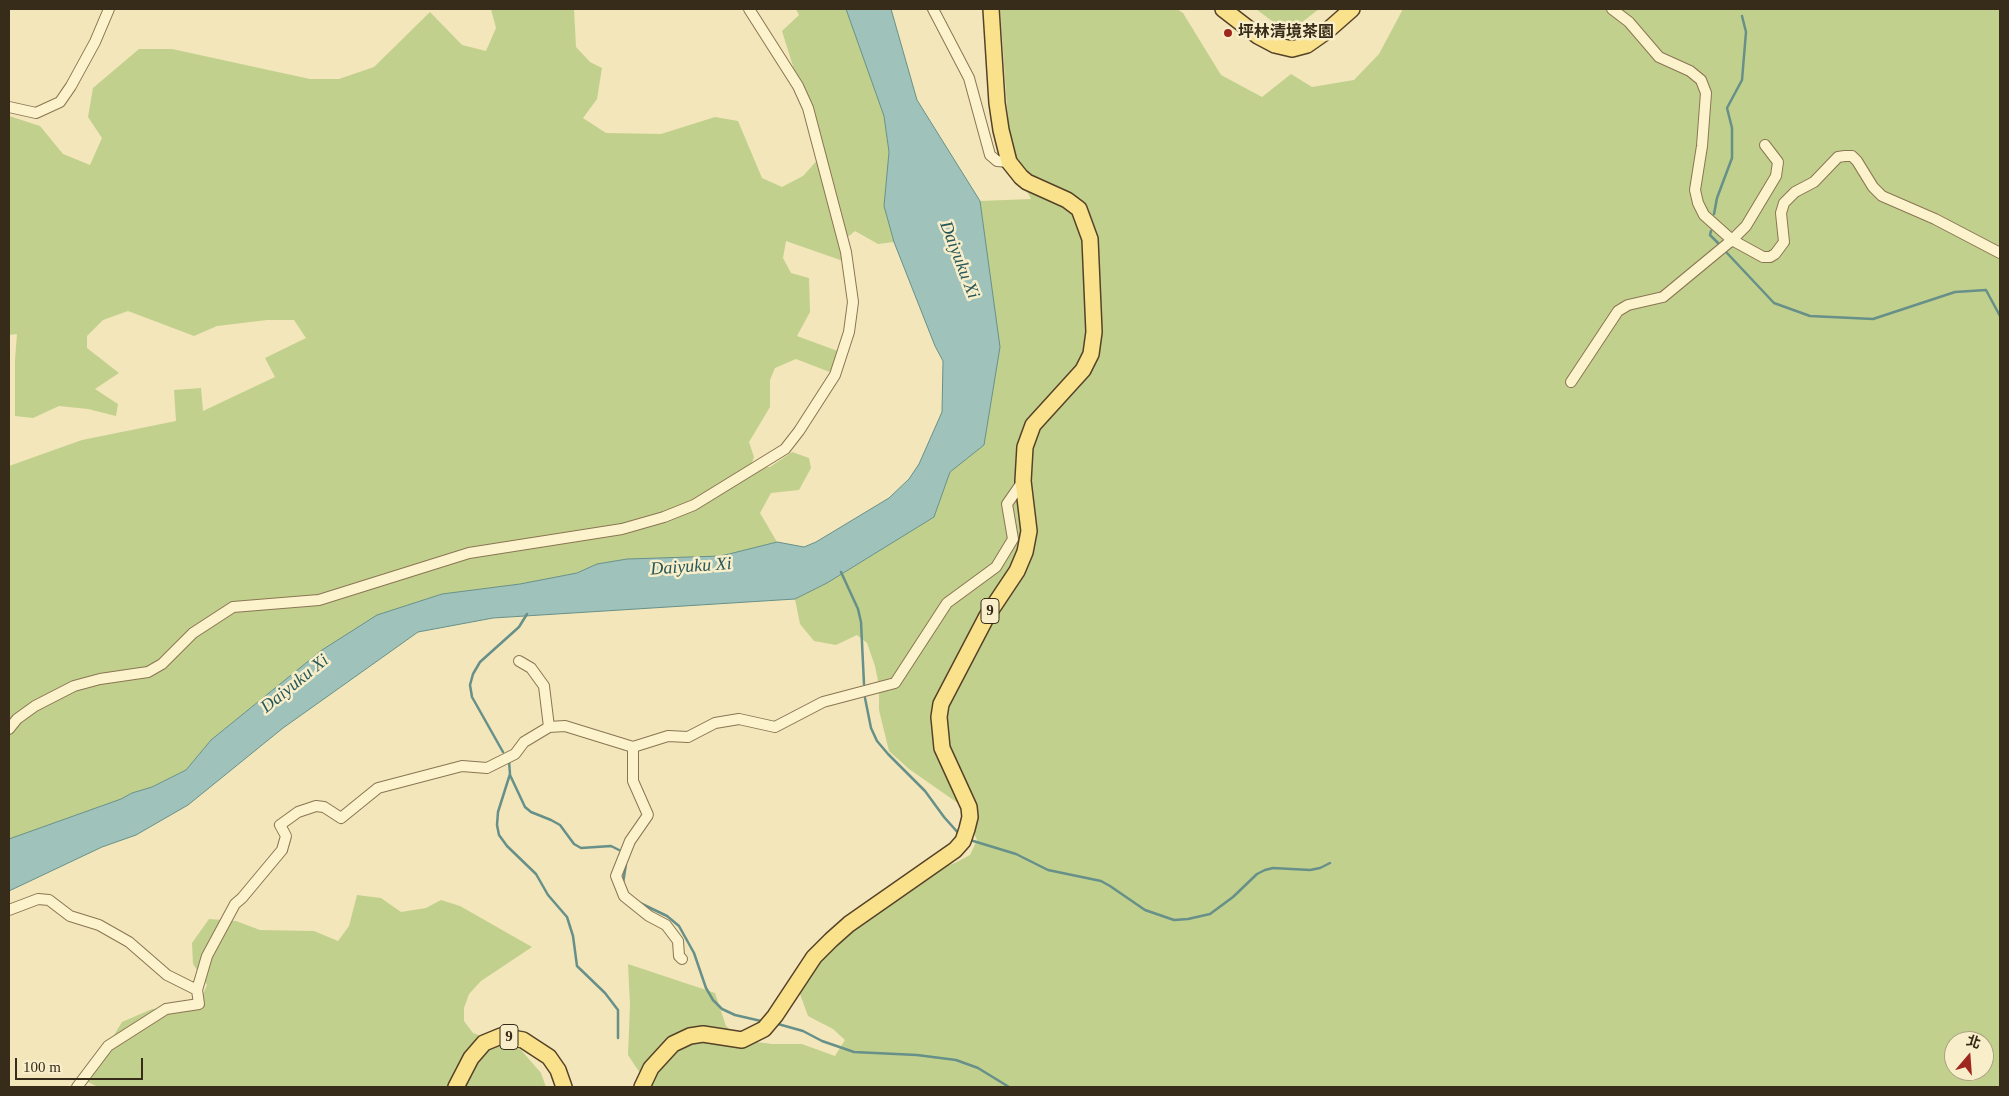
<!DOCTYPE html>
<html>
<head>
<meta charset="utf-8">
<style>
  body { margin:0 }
  #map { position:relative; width:2009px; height:1096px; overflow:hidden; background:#f2e6ba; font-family:"Times New Roman","Noto Sans TC",serif }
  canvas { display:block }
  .frame { position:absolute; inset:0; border:10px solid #372b19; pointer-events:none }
  .north { position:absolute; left:1944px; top:1031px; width:50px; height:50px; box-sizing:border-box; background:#f8efca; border:1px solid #aba183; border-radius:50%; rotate:18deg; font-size:14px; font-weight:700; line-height:20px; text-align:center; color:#372b19 }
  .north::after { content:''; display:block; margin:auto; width:18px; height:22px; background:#9e281d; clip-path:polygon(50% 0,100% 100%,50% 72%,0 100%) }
  .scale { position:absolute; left:15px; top:1058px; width:128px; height:22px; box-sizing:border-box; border:2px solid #372b19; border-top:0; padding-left:6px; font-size:15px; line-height:18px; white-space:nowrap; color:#372b19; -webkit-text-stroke:4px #f8efca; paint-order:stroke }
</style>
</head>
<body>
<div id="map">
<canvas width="2009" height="1096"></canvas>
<div class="frame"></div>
<div class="north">北</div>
<div class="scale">100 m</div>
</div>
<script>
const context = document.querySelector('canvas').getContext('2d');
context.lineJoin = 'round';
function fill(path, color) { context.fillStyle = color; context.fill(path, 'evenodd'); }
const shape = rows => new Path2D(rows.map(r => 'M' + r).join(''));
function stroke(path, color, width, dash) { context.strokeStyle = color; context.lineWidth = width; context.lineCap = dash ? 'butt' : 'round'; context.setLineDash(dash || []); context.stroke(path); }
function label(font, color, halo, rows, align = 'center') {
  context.font = font + ' "Times New Roman","Noto Sans TC",serif'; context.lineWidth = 5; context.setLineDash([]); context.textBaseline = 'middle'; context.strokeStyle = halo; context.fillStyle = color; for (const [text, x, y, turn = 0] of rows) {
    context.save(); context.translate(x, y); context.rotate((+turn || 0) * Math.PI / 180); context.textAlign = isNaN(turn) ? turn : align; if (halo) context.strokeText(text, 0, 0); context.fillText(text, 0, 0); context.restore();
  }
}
fill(shape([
  [491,9,574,9,576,47,590,62,602,68,597,99,583,118,606,133,661,134,715,117,738,121,762,178,782,187,803,176,821,156,782,31,799,15,796,9,846,9,884,116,889,152,884,206,894,242,878,244,855,231,843,241,843,261,786,241,783,258,791,273,809,278,810,312,797,336,843,353,835,374,796,359,775,368,770,380,770,407,749,442,754,457,750,468,770,467,792,452,809,458,811,468,799,490,771,493,760,513,777,542,721,556,627,559,597,564,577,573,520,584,442,594,377,615,322,650,211,740,186,770,152,787,132,793,121,799,9,839,9,466,82,440,176,421,174,390,201,388,203,411,275,377,265,358,306,338,294,320,267,320,217,326,194,336,128,311,103,320,87,336,87,348,119,373,95,389,118,404,116,416,88,409,59,406,33,418,15,416,15,360,17,334,9,335,9,116,40,126,63,154,90,165,102,138,88,117,93,88,139,49,172,49,310,79,339,79,374,67,430,12,462,45,486,51,496,28],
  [1000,9,1177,9,1183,13,1221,75,1262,97,1291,74,1312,87,1354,80,1379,54,1403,9,2000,9,2000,1087,644,1087,646,1082,628,1055,630,1005,628,964,715,993,726,1026,741,1040,772,1044,802,1044,835,1056,845,1040,833,1029,808,1016,800,994,787,983,795,971,852,932,861,908,923,873,955,863,970,855,977,840,962,806,909,769,889,751,879,710,879,686,875,666,867,643,857,635,836,645,814,641,800,624,795,599,827,583,934,517,950,472,984,445,1000,347,980,201,1031,199,1011,162],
  [1954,1041,1984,1041,1984,1071,1954,1071],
  [1256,9,1319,9,1297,26,1290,27,1276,24],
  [357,895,381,898,401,912,426,908,441,900,460,906,532,947,481,981,469,994,464,1008,464,1021,473,1033,521,1050,541,1073,546,1087,98,1087,86,1081,122,1022,152,1009,178,1008,199,1003,207,985,193,964,192,943,209,919,236,921,260,930,314,931,338,941,349,926]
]), '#c2d08d');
const water = shape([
  [846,9,891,9,917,100,980,201,1000,347,984,445,950,472,934,517,827,583,795,599,493,618,418,632,283,728,188,805,136,835,102,847,9,891,9,839,121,799,132,793,152,787,186,770,211,740,322,650,377,615,442,594,520,584,577,573,597,564,627,559,721,556,777,542,804,547,816,542,889,498,909,479,919,464,942,412,943,361,935,346,894,242,884,206,889,152,884,116,846,9]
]);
fill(water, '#9fc2bb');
stroke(water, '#669089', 1);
stroke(shape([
  [1714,214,1717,198,1732,158,1732,128,1727,108,1742,80,1746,32,1742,16],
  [1711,231,1710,235,1718,243],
  [1727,253,1774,303,1810,316,1873,319,1955,292,1986,290,2000,316],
  [841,572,858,609,861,622,864,684],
  [865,698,871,728,877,741,888,754,925,791,944,817,960,835],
  [503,752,472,697,470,685,473,674,480,662,519,627,527,614],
  [509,761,510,774,498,812,497,825,499,835,507,846,536,874,548,895,567,917,573,936,577,966,605,993,618,1010,618,1038],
  [510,775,525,807,531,812,551,820,560,825,574,844,581,848,611,846,619,850],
  [970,840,1016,854,1048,870,1101,881,1110,886,1145,910,1174,920,1188,919,1210,914,1233,897,1257,874,1265,870,1273,868,1310,870,1320,868,1330,863],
  [623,883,626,864],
  [640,903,667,916,679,926,694,953,706,988,713,1000,722,1009,735,1015,761,1021],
  [778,1024,803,1031,822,1041,854,1052,917,1055,956,1060,978,1068,1009,1087]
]), '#669089', 2.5);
const minor = shape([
  [933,9,969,78,990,155,997,161,1009,162],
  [1612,9,1629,22,1659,57,1690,71,1701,80,1706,93,1702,146,1695,190,1698,203,1704,215,1732,240,1763,257,1770,257,1775,254,1784,242,1781,213,1784,203,1795,192,1814,182,1838,157,1845,156,1852,156,1857,161,1873,187,1882,196,1935,219,2000,253],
  [9,107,36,113,60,102,71,86,95,42,109,9],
  [1571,382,1618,311,1628,305,1663,297,1732,240,1746,226,1776,176,1778,162,1765,145],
  [519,661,531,668,544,686,549,727],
  [9,729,17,719,35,706,74,686,100,679,148,672,162,664,193,633,233,607,319,600,469,553,622,529,664,517,694,505,785,449,799,431,835,375,849,332,853,302,846,252,808,108,798,86,749,9],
  [633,747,633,781,648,815,630,841,616,876,624,896,649,916,666,925,678,941,679,956,682,959],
  [9,910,38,899,49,900,70,916,99,925,129,942,167,975,197,990],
  [77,1087,108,1046,166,1009,199,1004,197,990,207,956,235,904,242,898,282,850,286,836,280,825,298,812,316,806,324,807,341,818,378,788,462,766,487,768,515,754,524,742,549,727,565,726,633,747,668,736,688,737,715,723,739,719,775,727,823,702,895,683,947,603,996,567,1013,539,1007,504,1023,481]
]);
const primary = shape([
  [1223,9,1258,36,1275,45,1292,49,1307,45,1327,31,1352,9],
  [456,1087,471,1058,484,1043,501,1036,523,1040,549,1057,558,1070,564,1087],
  [642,1087,651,1068,673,1044,690,1036,703,1034,742,1040,764,1029,775,1016,814,957,831,940,849,924,955,850,963,841,967,829,970,817,969,807,942,748,939,717,941,704,987,616,1017,571,1025,552,1029,531,1023,481,1025,447,1033,425,1083,370,1091,354,1094,332,1090,239,1079,209,1067,200,1027,182,1021,177,1009,162,1001,130,997,103,991,9]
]);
stroke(minor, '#8a7553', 12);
stroke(primary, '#564228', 18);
stroke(minor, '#fcf3cd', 10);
stroke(primary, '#fae28c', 15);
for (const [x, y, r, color] of [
  [1228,33,5,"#9e281d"]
]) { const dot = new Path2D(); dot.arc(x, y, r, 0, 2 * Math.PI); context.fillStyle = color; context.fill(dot); stroke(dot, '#f8efca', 2); }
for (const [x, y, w] of [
  [990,611,18],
  [509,1037,18]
]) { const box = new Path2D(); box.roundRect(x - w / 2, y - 12.5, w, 25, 4); context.fillStyle = '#f8efca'; context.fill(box); stroke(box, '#372b19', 1); }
label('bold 15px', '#372b19', null, [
  ["9",990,611],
  ["9",509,1037]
]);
label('bold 16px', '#372b19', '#f8efca', [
  ["坪林清境茶園",1238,33]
], 'left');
label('italic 18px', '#275759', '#f8efca', [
  ["Daiyuku Xi",959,260,69],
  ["Daiyuku Xi",691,567,-4],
  ["Daiyuku Xi",295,684,-39]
]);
</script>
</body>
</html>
